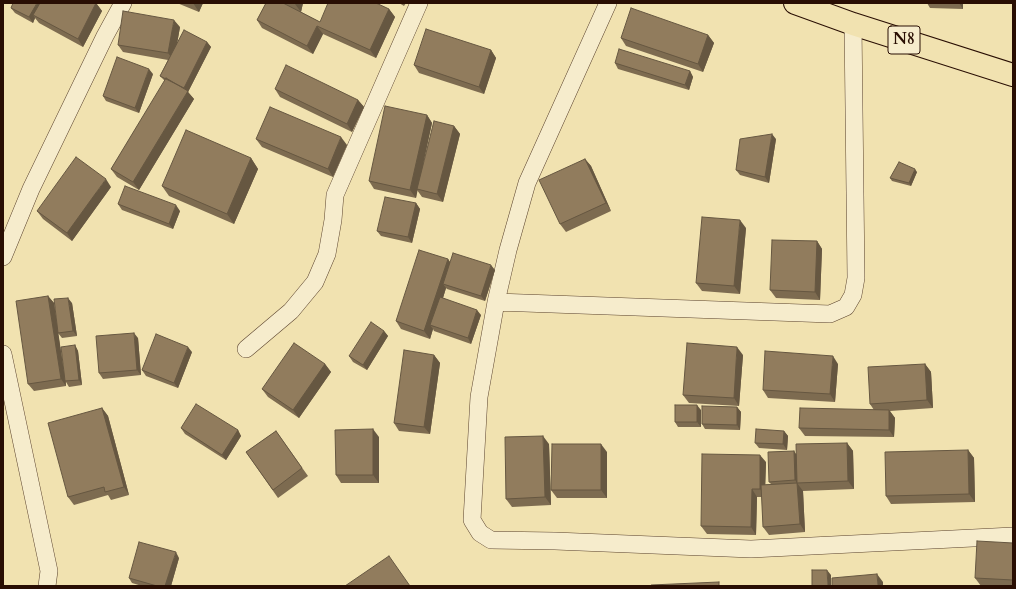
<!DOCTYPE html>
<html>
<head>
<meta charset="utf-8">
<style>
  body { margin:0 }
  #map { position:relative; width:1016px; height:589px; overflow:hidden; background:#f1e2b0; font-family:Cardo,serif }
  canvas { display:block }
  .frame { position:absolute; inset:0; border:4px solid #290e03; pointer-events:none }
</style>
</head>
<body>
<div id="map">
<canvas width="1016" height="589"></canvas>
<div class="frame"></div>
</div>
<script>
const context = document.querySelector('canvas').getContext('2d');
context.lineJoin = 'round';
const shape = rows => new Path2D(rows.map(r => 'M' + r).join(''));
function stroke(path, color, width, dash) { context.strokeStyle = color; context.lineWidth = width; context.lineCap = dash ? 'butt' : 'round'; context.setLineDash(dash || []); context.stroke(path); }
function fill(path, color) { context.fillStyle = color; context.fill(path, 'evenodd'); }
function label(font, color, halo, rows, align = 'center') {
  context.font = font + ' Cardo,serif'; context.lineWidth = 3; context.setLineDash([]); context.textBaseline = 'middle'; context.strokeStyle = halo; context.fillStyle = color; for (const [text, x, y, turn = 0] of rows) {
    context.save(); context.translate(x, y); context.rotate((+turn || 0) * Math.PI / 180); context.textAlign = isNaN(turn) ? turn : align; if (halo) context.strokeText(text, 0, 0); context.fillText(text, 0, 0); context.restore();
  }
}
const street = shape([
  [608,3,527,183,508,250,496,302,479,397,472,520,480,533,491,540,555,541,751,549,1013,536],
  [3,257,31,189,105,36,123,3],
  [496,302,830,314,846,307,853,295,856,278,853,24],
  [246,349,291,311,315,282,327,254,333,220,335,195,419,3],
  [3,354,49,571,47,586]
]);
const highway = shape([
  [795,3,853,24,1013,75]
]);
stroke(street, '#5b432e', 18);
stroke(highway, '#290e03', 24);
stroke(street, '#f6eccc', 17);
stroke(highway, '#f1e2b0', 22);
fill(shape([
  [96,3,102,11,83,47,39,23,35,18,33,23,15,13,11,8],
  [177,3,203,3,199,12],
  [266,3,303,3,301,12,320,22,389,9,395,17,376,58,323,34,313,54,262,28,257,20],
  [399,3,406,3,404,6],
  [927,3,963,3,963,9,930,8],
  [180,27,177,44,207,42,211,47,188,92,194,99,139,190,117,177,111,169,165,81,160,76,168,60,123,52,118,45],
  [708,35,714,43,703,72,626,46,621,38],
  [491,50,496,58,484,94,419,73,414,65],
  [615,63,690,71,693,77,689,90,618,69],
  [153,74,139,113,106,101,103,96],
  [275,89,358,100,364,107,352,132,280,97],
  [427,115,432,123,423,164,454,126,460,134,443,202,422,197,417,190,416,198,374,189,369,181],
  [256,139,347,145,333,177,262,147],
  [776,139,769,183,740,175,736,170],
  [251,158,258,169,234,224,169,196,162,186],
  [585,159,591,166,611,211,566,232,560,224],
  [917,172,911,186,892,181,890,178],
  [111,187,72,241,43,219,37,211],
  [416,203,420,209,412,243,381,236,377,231],
  [118,204,180,211,173,229,122,210],
  [746,228,740,294,702,291,696,283],
  [817,241,822,249,820,300,776,298,770,290],
  [448,259,450,262,495,270,485,301,447,289,446,288,443,298,481,315,471,344,434,331,433,329,430,339,401,329,396,321],
  [48,296,54,303,57,322,72,303,77,336,62,338,58,333,64,371,75,345,78,351,82,385,69,387,66,382,66,386,34,391,28,384],
  [384,331,388,336,367,370,353,362,349,356],
  [138,338,141,375,103,379,99,373],
  [192,352,178,388,146,376,142,370],
  [434,355,440,363,430,434,399,431,394,423],
  [743,355,739,406,689,403,683,395],
  [325,364,331,372,299,418,268,397,262,389],
  [838,364,835,402,768,398,763,390],
  [925,364,931,372,933,408,890,411,895,418,894,437,805,436,799,428,874,410,870,404],
  [737,407,741,412,740,430,705,429,702,424],
  [102,408,108,416,129,495,111,500,108,495,74,505,68,497],
  [701,410,701,427,678,427,675,422],
  [181,428,238,430,241,436,226,460,185,434],
  [276,431,308,476,278,498,246,452],
  [784,431,788,436,787,450,759,448,755,443],
  [379,437,379,483,341,483,336,475],
  [847,443,853,451,854,489,803,491,805,532,769,535,763,527,762,497,757,497,756,535,707,534,701,526,766,462,765,485,771,484,769,482,794,451,796,454],
  [549,444,551,505,512,507,506,499],
  [968,450,974,458,975,502,891,504,886,496],
  [607,452,607,498,557,498,551,490],
  [1013,543,1013,586,981,586,975,578],
  [179,558,171,586,142,586,132,583,129,578]
]), '#7d6b50');
fill(shape([
  [37,3,43,3,33,15,35,18,33,23,29,17],
  [96,3,102,11,83,47,78,39],
  [193,3,203,3,199,12],
  [295,3,303,3,301,12,295,4],
  [959,3,963,3,963,9],
  [389,9,395,17,376,58,370,50],
  [174,20,180,27,174,61,168,53],
  [317,26,323,34,313,54,307,46],
  [708,35,714,43,703,72,698,64],
  [207,42,211,47,188,92,194,99,139,190,133,182,187,93,184,88],
  [491,50,496,58,484,94,479,87],
  [149,69,153,74,139,113,135,108],
  [690,71,693,77,689,90,685,85],
  [358,100,364,107,352,132,347,124],
  [427,115,432,123,416,198,410,190],
  [454,126,460,134,443,202,437,194],
  [772,134,776,139,769,183,765,177],
  [341,137,347,145,333,177,328,169],
  [251,158,258,169,234,224,227,214],
  [585,159,591,166,611,211,606,203],
  [915,169,917,172,911,186,909,183],
  [106,179,111,187,72,241,67,233],
  [416,203,420,209,412,243,408,237],
  [176,205,180,211,173,229,169,224],
  [740,220,746,228,740,294,734,286],
  [817,241,822,249,820,300,815,292],
  [448,259,453,267,443,284,446,288,434,327,430,325,433,329,430,339,424,331],
  [491,265,495,270,485,301,481,296],
  [48,296,54,303,66,386,61,379],
  [68,298,72,303,77,336,73,331],
  [477,310,481,315,471,344,468,338],
  [384,331,388,336,367,370,363,365],
  [134,333,138,338,141,375,137,370],
  [75,345,78,351,82,385,79,380],
  [188,347,192,352,178,388,174,383],
  [737,347,743,355,739,406,734,398],
  [434,355,440,363,430,434,424,427],
  [833,356,838,364,835,402,830,394],
  [325,364,331,372,299,418,293,410],
  [925,364,931,372,933,408,927,400],
  [697,405,701,410,701,427,697,422],
  [737,407,741,412,740,430,737,425],
  [102,408,108,416,129,495,124,487],
  [889,410,895,418,894,437,889,430],
  [373,429,379,437,379,483,373,475],
  [238,430,241,436,226,460,222,455],
  [784,431,788,436,787,450,783,444],
  [543,436,549,444,551,505,545,497],
  [847,443,853,451,854,489,848,481],
  [601,444,607,452,607,498,601,490],
  [968,450,974,458,975,502,969,494],
  [794,451,797,456,797,483,803,491,805,532,800,524,797,483,795,480],
  [760,455,766,462,765,497,760,489],
  [752,489,757,497,756,535,751,527],
  [176,552,179,558,171,586,165,586],
  [827,570,831,575,831,586,828,586],
  [877,574,883,582,883,586,878,586]
]), '#665741');
const building = shape([
  [13,3,37,3,29,17,11,8,13,3],
  [40,3,96,3,78,39,33,15,40,3],
  [266,3,283,3,320,22,328,3,376,3,389,9,370,50,317,26,307,46,257,20,266,3],
  [631,8,708,35,698,64,621,38,631,8],
  [123,11,174,20,168,53,118,45,123,11],
  [426,29,491,50,479,87,414,65,426,29],
  [184,30,207,42,184,88,160,76,184,30],
  [619,49,690,71,685,85,615,63,619,49],
  [117,57,149,69,135,108,103,96,117,57],
  [286,65,358,100,347,124,275,89,286,65],
  [166,78,188,91,133,182,111,169,166,78],
  [385,106,427,115,410,190,369,181,385,106],
  [270,107,341,137,328,169,256,139,270,107],
  [434,121,454,126,437,194,417,189,434,121],
  [186,130,251,158,227,214,162,186,186,130],
  [772,134,765,177,736,170,740,139,772,134],
  [76,157,106,179,67,233,37,211,76,157],
  [585,159,606,203,560,224,539,180,585,159],
  [899,162,915,169,909,183,890,178,899,162],
  [125,186,176,205,169,224,118,204,125,186],
  [385,197,416,203,408,237,377,231,385,197],
  [702,217,740,220,734,286,696,283,702,217],
  [772,240,817,241,815,292,770,290,772,240],
  [419,250,448,259,424,331,396,321,419,250],
  [453,253,491,265,481,296,443,284,453,253],
  [48,296,61,379,28,384,16,301,48,296],
  [440,297,477,310,468,338,430,325,440,297],
  [68,298,73,331,58,333,54,299,68,298],
  [371,322,384,331,363,365,349,356,371,322],
  [134,333,137,370,99,373,96,336,134,333],
  [156,334,188,347,174,383,142,370,156,334],
  [294,343,325,364,293,410,262,389,294,343],
  [687,343,737,347,734,398,683,395,687,343],
  [75,345,79,380,65,381,61,347,75,345],
  [404,350,434,355,424,427,394,423,404,350],
  [765,351,833,356,830,394,763,390,765,351],
  [925,364,927,400,870,404,868,367,925,364],
  [196,404,238,430,222,455,181,428,196,404],
  [675,405,697,405,697,422,675,422,675,405],
  [702,406,737,407,737,425,702,424,702,406],
  [102,408,124,487,105,492,104,487,68,497,48,423,102,408],
  [800,408,889,410,889,430,799,428,800,408],
  [373,429,373,475,336,475,335,430,373,429],
  [756,429,784,431,783,444,755,443,756,429],
  [276,431,302,468,273,490,246,452,276,431],
  [543,436,545,497,506,499,505,437,543,436],
  [847,443,848,481,797,483,800,524,763,527,761,485,797,483,796,444,847,443],
  [552,444,601,444,601,490,551,490,552,444],
  [968,450,969,494,886,496,885,452,968,450],
  [794,451,795,480,769,482,768,452,794,451],
  [702,454,760,455,760,489,752,489,751,527,701,526,702,454],
  [977,541,1013,543,1013,580,975,578,977,541],
  [139,542,176,552,165,586,157,586,129,578,139,542],
  [389,556,410,586,345,586,389,556],
  [812,570,827,570,828,586,812,586,812,570],
  [877,574,878,586,832,586,832,578,877,574],
  [719,582,719,586,651,586,651,585,719,582]
]);
fill(building, '#917c5d');
stroke(building, '#665741', 1);
for (const [x, y, w] of [
  [904,40,32]
]) { const box = new Path2D(); box.roundRect(x - w / 2, y - 14, w, 28, 3); context.fillStyle = '#f6eccc'; context.fill(box); stroke(box, '#290e03', 1); }
label('bold 16px', '#290e03', null, [
  ["N8",904,40]
]);
</script>
</body>
</html>
